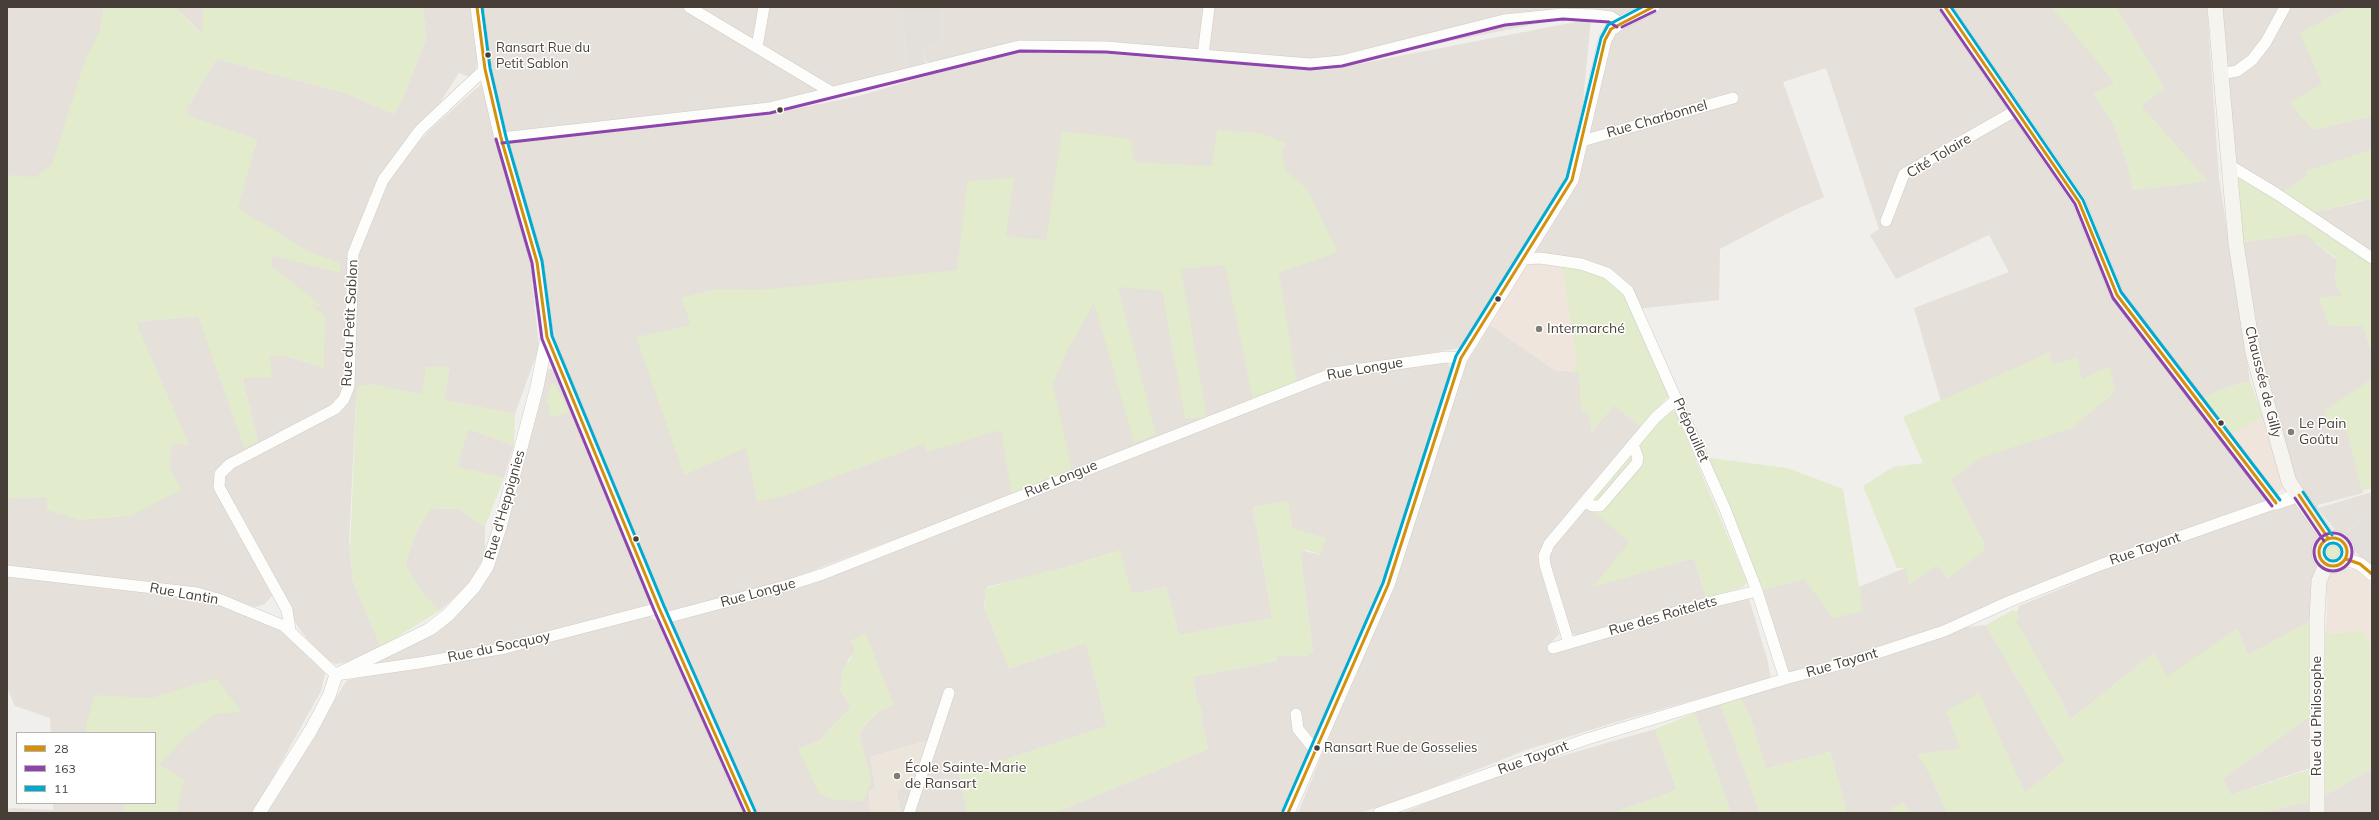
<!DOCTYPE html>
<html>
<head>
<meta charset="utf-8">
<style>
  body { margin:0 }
  #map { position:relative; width:2379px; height:820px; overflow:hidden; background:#f1efec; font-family:Mulish,sans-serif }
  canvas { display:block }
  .frame { position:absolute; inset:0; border:8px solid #473f37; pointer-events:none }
  .legend { position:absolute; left:16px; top:732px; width:140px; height:72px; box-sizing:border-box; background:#fff; border:1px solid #b5b2af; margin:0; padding:5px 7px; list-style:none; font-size:12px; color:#473f37 }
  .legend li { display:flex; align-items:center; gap:8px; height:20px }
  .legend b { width:20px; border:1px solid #b5b2af }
</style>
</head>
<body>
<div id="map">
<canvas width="2379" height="820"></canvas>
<div class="frame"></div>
<ul class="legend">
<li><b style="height:5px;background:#d4910b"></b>28</li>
<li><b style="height:5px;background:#8e44ad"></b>163</li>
<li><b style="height:5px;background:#00a9ce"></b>11</li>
</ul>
</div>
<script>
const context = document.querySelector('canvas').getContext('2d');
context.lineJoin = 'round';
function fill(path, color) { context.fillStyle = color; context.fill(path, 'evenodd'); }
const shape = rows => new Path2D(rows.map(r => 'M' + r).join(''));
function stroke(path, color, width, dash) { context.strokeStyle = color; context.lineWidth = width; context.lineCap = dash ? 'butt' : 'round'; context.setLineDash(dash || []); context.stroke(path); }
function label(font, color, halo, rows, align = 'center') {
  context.font = font + ' Mulish,sans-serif'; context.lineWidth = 3; context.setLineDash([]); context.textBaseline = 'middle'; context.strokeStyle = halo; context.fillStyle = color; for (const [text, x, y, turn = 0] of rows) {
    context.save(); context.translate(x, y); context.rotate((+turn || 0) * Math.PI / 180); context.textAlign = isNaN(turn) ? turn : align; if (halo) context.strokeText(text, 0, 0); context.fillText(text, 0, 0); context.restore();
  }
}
fill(shape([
  [7,7,104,7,71,198,7,188],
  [175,7,204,7,202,34],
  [423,7,682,7,704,20,689,7,902,7,908,68,830,94,769,108,520,136,754,117,859,96,1017,49,938,67,925,61,922,49,940,44,940,7,2051,7,2074,30,2115,83,2094,94,2114,125,2128,166,2133,190,2207,181,2141,106,2164,88,2116,7,2207,7,2219,178,2250,381,2218,390,2276,503,2296,502,2319,534,2317,618,2248,655,2237,629,2167,677,2154,653,2070,720,2063,704,2015,620,2019,618,2017,612,2019,606,2082,580,1956,625,1785,679,1757,591,1804,579,1862,611,1859,587,1905,568,1937,565,1948,579,1984,543,1951,480,2082,379,2051,364,2049,353,1941,402,1914,308,2009,272,1989,235,1896,279,1870,235,1879,229,1826,68,1783,82,1824,197,1786,214,1720,249,1719,300,1636,309,1628,291,1522,259,1461,348,1353,365,769,587,667,611,558,347,526,228,539,347,515,414,444,400,449,368,421,394,356,401,349,541,353,581,381,647,354,661,336,664,322,658,298,627,278,589,265,604,255,607,215,593,7,567,7,498,47,497,47,509,80,520,133,515,169,469,172,443,189,445,135,322,198,316,258,442,242,377,270,357,282,355,323,367,325,316,226,245,257,140,188,116,187,108,216,59,346,93,394,114,402,100,426,39],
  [1581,15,1623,22,1605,40,1578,153,1591,19,1327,70,1163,59,1040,47,1286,62,1401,51],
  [481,41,487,79,434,126,389,172,427,123,459,73,474,79],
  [386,175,360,237,369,197],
  [2214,7,2349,7,2301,33,2323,84,2313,130,2372,116,2372,150,2307,171,2307,176,2279,195,2229,165],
  [2372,198,2372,258,2306,214,2354,203],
  [2310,233,2315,243,2337,260,2335,281,2342,296,2320,298,2329,326,2363,326,2372,352,2372,379,2325,411,2344,420,2363,493,2318,505,2318,508,2372,492,2372,511,2341,537,2318,509,2318,514,2307,506,2267,414,2236,243],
  [1490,325,1555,370,1579,372,1582,411,1588,411,1592,431,1614,405,1641,427,1540,552,1539,564,1559,634,1551,643,1613,636,1738,600,1749,599,1767,658,1771,678,1613,723,1526,750,1399,801,1359,813,1298,813,1340,710,1339,705,1345,701,1397,576,1455,389,1467,362],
  [1447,362,1451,368,1388,571,1284,813,1054,813,1208,749,1201,717,1203,715,1197,700,1192,677,1277,661,1277,655,1307,656,1309,653,1313,652,1300,550,1321,555,1292,528,1288,501,1253,507,1272,618,1179,635,1166,587,1132,594,1113,552,1064,568,987,587,984,607,1009,668,1086,643,1107,726,959,775,968,813,901,813,896,790,917,783,930,740,870,757,876,789,869,791,870,813,754,813,673,625,674,620,752,599,1332,377],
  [855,652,878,712,866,724,859,734,871,782,798,749,819,741,851,707,840,690,848,660],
  [549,369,554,369,650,600,649,603,646,606,508,643,380,665,378,660,471,597,547,371],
  [468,429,514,445,504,478,457,467],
  [1585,502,1630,542,1594,586,1694,558,1706,598,1578,636,1572,633,1544,556],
  [431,508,459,509,485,527,485,555,469,585,439,611,418,587,405,564,418,528],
  [7,575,212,601,282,630,301,646,325,673,321,691,253,813,7,813,7,809,13,808,53,810,53,803,155,803,155,733,51,733,50,718,15,706,7,688],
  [647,616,659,622,745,813,264,813,347,680,425,666],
  [1986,625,2065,761,2025,793,1979,694,1961,749,1918,754,1931,776,1947,813,1910,813,1902,802,1886,813,1847,813,1830,752,1766,769,1750,716,1738,694,1947,629],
  [1719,700,1760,813,1731,813,1695,713],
  [2313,714,2313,767,2231,795,2222,779],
  [1655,729,1677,790,1614,813,1402,813,1486,778],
  [2372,768,2372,813,2323,813,2324,796],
  [2313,801,2313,813,2258,813]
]), '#e5e0d9');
fill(shape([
  [1522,259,1561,261,1577,363,1571,372,1555,370,1490,325,1485,317],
  [2263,417,2285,488,2274,494,2229,433,2240,430],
  [2340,568,2356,570,2372,584,2372,643,2369,646,2364,631,2325,634,2327,612,2327,571]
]), '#f0e5dc');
fill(shape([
  [902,7,940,7,940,44,922,49,925,64,908,68],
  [2372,511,2372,569,2341,537]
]), '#e3dfdb');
fill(shape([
  [931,740,917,783,896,790,901,813,870,813,869,791,876,788,870,757]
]), '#ece5db');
fill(shape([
  [104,7,175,7,201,34,204,7,423,7,426,39,402,100,394,114,346,93,216,59,187,108,188,116,257,140,238,208,308,251,340,263,340,273,273,256,271,265,324,308,310,304,325,316,324,367,282,355,270,357,272,377,242,378,258,442,244,448,198,316,136,322,189,445,172,443,169,469,182,489,133,515,79,520,47,509,47,497,7,498,7,175,35,177,52,164,86,57,100,31],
  [2051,7,2116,7,2164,88,2141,106,2207,181,2133,190,2128,166,2114,125,2094,94,2115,82],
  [2349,7,2372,7,2372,116,2313,130,2289,103,2322,84,2300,33],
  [1217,130,1260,133,1286,143,1282,153,1286,171,1307,189,1338,252,1279,273,1296,377,1294,385,1253,400,1225,265,1181,269,1207,417,1185,419,1162,291,1118,287,1156,434,1134,443,1094,303,1065,355,1053,384,1072,472,1012,496,1001,430,927,452,924,444,784,496,757,502,746,448,684,475,636,337,691,325,681,298,715,289,760,290,957,270,967,181,1014,178,1006,236,1046,240,1062,131,1131,139,1135,162,1212,166],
  [2372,150,2372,198,2306,214,2279,195,2307,176,2307,171],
  [2230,179,2246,179,2372,258,2372,352,2363,326,2329,326,2320,297,2342,296,2335,281,2337,259,2304,234,2236,243],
  [1561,261,1607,273,1630,305,1671,393,1641,427,1614,405,1592,431,1588,411,1582,412,1579,373,1571,372,1577,363],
  [2049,353,2052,364,2077,357,2082,379,2110,366,2115,392,2072,428,1980,458,1951,480,1984,543,1985,550,1948,579,1937,565,1909,585,1905,568,1897,568,1863,486,1893,467,1923,463,1903,417],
  [426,367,449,367,444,400,515,414,514,445,468,429,457,467,504,478,485,527,459,509,431,508,418,528,405,564,418,587,439,611,381,647,353,581,350,548,357,386,372,384,421,394],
  [2372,379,2372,488,2362,491,2344,420,2327,424,2325,411],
  [2250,381,2263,417,2240,430,2229,433,2201,400,2218,390],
  [551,384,555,384,569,412,550,418,549,405,546,404],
  [1675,411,1747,582,1743,587,1706,598,1694,558,1593,587,1629,542,1584,503,1660,413],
  [1703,457,1787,468,1843,489,1863,611,1833,618,1804,579,1757,591],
  [1288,501,1292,528,1326,538,1321,555,1307,550,1300,550,1313,652,1309,653,1308,656,1277,655,1277,661,1192,677,1197,700,1204,716,1201,717,1208,749,1054,813,968,813,959,775,1107,726,1086,643,1009,668,984,607,986,603,984,589,1047,571,1064,568,1120,550,1132,594,1166,587,1179,635,1272,618,1253,507],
  '2319 552a14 14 0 1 1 28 0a14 14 0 1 1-28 0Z',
  [2013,610,2017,612,2019,618,2016,620,2063,704,2070,720,2154,653,2167,676,2237,629,2248,655,2317,618,2313,714,2222,779,2231,795,2317,767,2313,801,2258,813,1947,813,1931,776,1917,754,1960,749,1946,711,1979,693,2025,793,2065,761,1986,625],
  [2364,631,2369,645,2372,643,2372,768,2324,796,2317,736,2325,634],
  [866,634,894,705,878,712,866,724,859,734,871,782,864,801,836,800,819,794,798,749,819,741,851,707,840,690,842,671,855,652,851,640],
  [217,678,241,712,216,714,186,736,159,766,167,768,184,780,177,813,124,813,124,803,155,803,155,733,86,733,87,721,95,695,151,698],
  [1740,697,1750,716,1766,769,1830,752,1847,813,1760,813,1719,700],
  [1695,713,1731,813,1614,813,1677,790,1655,729],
  [1902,802,1910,813,1886,813]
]), '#e2ebcc');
const minor = shape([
  [689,7,833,93],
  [757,47,764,7],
  [1203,55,1209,7],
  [2220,74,2237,71,2252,60,2266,42,2285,7],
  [501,138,769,108,1019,46,1106,47,1310,64,1341,61,1504,20,1563,14,1595,15,1611,17,1620,23],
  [1582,141,1733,98],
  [2229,165,2277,194,2372,258],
  [1886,221,1904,174,2015,111],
  [1522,259,1540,258,1581,264,1607,273,1628,291,1725,509,1757,591,1785,679],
  [1585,502,1593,506,1600,506,1637,463,1638,458,1633,444],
  [7,571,197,593,221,600,284,626,336,675,419,663,505,648,659,608],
  [665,618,789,585,823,574,1333,373,1446,357,1461,358],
  [290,630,287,610,219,487,220,474,230,464,335,409,344,399,349,386,353,254,383,180,420,130,485,69],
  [1569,643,1545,565,1544,556,1549,544,1656,417,1677,399],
  [1553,648,1707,603,1757,591],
  [1296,714,1298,729,1315,750],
  [909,813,949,693],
  [1379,813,1587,739,1785,679,1856,660,1944,631,2008,602,2100,565,2276,503]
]);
const tertiary = shape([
  [1945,7,2079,202,2117,295,2276,503,2299,495],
  [547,337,659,608,750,813],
  [2346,559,2360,564,2372,574],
  [259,813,311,730,329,696,336,675,410,639,430,629,448,615,474,587,487,567,500,527,537,387,547,337,537,262,501,138,485,69,477,7],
  [1288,813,1388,585,1461,358,1572,180,1605,40,1611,29,1620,23,1653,7]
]);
const secondary = shape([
  [2215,7,2236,243,2253,353,2289,482,2328,538],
  '2319 552a14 14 0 1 1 28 0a14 14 0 1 1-28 0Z',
  [2317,813,2317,618,2319,581,2326,565]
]);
stroke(minor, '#cfccc9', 12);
stroke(tertiary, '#cfccc9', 14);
stroke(secondary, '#d0cbc3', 16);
stroke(minor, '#fdfdfc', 11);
stroke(tertiary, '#fdfdfc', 13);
stroke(secondary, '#f6f4ef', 15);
stroke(shape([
  [477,7,485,69,501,138,537,262,547,337,659,608,750,813],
  [1945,7,2079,202,2117,295,2276,503],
  [2299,495,2328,538],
  '2319 552a14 14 0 1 1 28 0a14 14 0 1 1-28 0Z',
  [2346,559,2360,564,2372,574],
  [1288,813,1388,585,1461,358,1572,180,1605,40,1611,29,1653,7]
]), '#d4910b', 3);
stroke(shape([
  [1941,10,2075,204,2113,298,2272,506],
  [1622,27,1655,11],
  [496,139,532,263,542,339,654,610,745,813],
  [502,143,770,113,1020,51,1106,52,1310,69,1342,66,1505,25,1563,19,1609,22,1617,27],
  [2295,498,2324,541],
  '2314 552a19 19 0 1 1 38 0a19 19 0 1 1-38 0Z'
]), '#8e44ad', 3);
stroke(shape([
  [482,7,490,68,506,137,542,261,552,336,664,606,755,811],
  [1951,7,2083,200,2121,292,2280,500],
  [2303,492,2332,535],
  '2324 552a9 9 0 1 1 18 0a9 9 0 1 1-18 0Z',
  [1283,811,1383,583,1456,356,1567,178,1601,38,1608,25,1642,7]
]), '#00a9ce', 3);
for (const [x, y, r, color] of [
  [488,55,3.5,"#473f37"],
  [780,110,3.5,"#473f37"],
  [1498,299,3.5,"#473f37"],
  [1539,329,4,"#827d76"],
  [2221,423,3.5,"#473f37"],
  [2291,432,4,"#827d76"],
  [636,539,3.5,"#473f37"],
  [1317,748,3.5,"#473f37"],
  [897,776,4,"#827d76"]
]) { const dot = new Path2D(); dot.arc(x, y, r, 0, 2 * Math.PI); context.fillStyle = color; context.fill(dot); stroke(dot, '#fff', 1.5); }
label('13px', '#473f37', '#fff', [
  ["Ransart Rue du",496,48],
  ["Petit Sablon",496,64],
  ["Ransart Rue de Gosselies",1324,748]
], 'left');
label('14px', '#473f37', '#fff', [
  ["Rue Charbonnel",1657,119,-16],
  ["Cité Tolaire",1939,156,-31],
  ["Rue du Petit Sablon",350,323,-87],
  ["Rue Longue",1365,369,-10],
  ["Chaussée de Gilly",2263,382,76],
  ["Prépouillet",1691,430,66],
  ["Rue Longue",1061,479,-22],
  ["Rue d'Heppignies",505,505,-74],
  ["Rue Tayant",2145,549,-19],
  ["Rue Longue",758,593,-15],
  ["Rue Lantin",184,594,10],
  ["Rue des Roitelets",1663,616,-16],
  ["Rue du Socquoy",499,647,-12],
  ["Rue Tayant",1842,663,-16],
  ["Rue du Philosophe",2317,716,-90],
  ["Rue Tayant",1533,758,-20]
]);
label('14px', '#473f37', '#fff', [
  ["Intermarché",1547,329],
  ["Le Pain",2299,424],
  ["Goûtu",2299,440],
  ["École Sainte-Marie",905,768],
  ["de Ransart",905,784]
], 'left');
</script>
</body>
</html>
